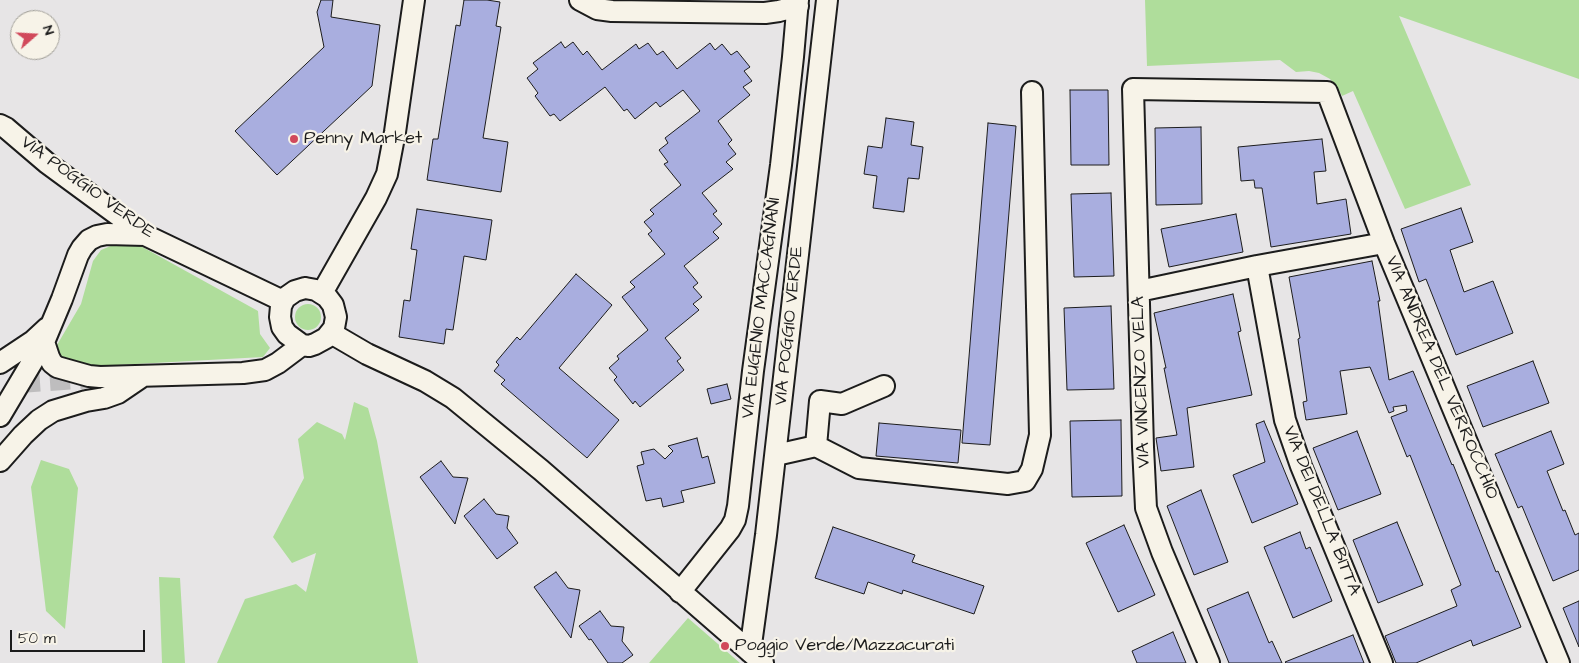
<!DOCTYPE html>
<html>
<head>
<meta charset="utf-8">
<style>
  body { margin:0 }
  #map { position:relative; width:1579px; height:663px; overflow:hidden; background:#e7e5e6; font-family:"Architects Daughter",sans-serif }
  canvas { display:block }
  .north { position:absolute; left:10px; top:10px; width:50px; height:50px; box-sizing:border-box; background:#f7f3e8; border:1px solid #9f9d96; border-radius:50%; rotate:71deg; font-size:14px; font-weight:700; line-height:20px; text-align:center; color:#1c1c1c }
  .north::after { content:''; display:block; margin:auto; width:18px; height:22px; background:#d1495b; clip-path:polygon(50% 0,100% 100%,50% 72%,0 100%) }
  .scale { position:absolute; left:10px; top:630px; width:135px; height:22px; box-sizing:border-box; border:2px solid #1c1c1c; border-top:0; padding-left:6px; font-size:15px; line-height:18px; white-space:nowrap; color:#1c1c1c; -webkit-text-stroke:4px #f7f3e8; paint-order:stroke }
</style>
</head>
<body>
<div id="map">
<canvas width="1579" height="663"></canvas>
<div class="north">N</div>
<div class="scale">50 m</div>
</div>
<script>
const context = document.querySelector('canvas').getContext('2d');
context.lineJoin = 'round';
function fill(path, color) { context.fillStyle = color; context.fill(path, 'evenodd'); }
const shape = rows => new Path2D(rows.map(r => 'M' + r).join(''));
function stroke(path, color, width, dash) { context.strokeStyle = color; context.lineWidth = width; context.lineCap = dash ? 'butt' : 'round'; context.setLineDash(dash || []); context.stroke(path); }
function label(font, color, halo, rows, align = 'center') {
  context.font = font + ' "Architects Daughter",sans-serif'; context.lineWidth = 4.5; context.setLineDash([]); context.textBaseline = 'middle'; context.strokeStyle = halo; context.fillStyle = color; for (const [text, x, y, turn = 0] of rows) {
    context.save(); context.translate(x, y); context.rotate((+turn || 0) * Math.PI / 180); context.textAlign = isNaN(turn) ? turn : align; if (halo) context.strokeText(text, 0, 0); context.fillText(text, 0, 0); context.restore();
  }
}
fill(shape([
  [1145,0,1579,0,1579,79,1399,16,1471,185,1405,209,1353,91,1342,96,1338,88,1330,79,1319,73,1309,71,1296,72,1280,60,1147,66],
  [137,244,258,311,260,334,270,348,263,357,81,367,69,366,61,356,57,345,81,304,93,261,101,250,113,245],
  '295 317a13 13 0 1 1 26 0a13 13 0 1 1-26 0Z',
  [354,402,368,408,377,441,418,663,217,663,245,599,296,584,306,592,316,553,292,563,273,537,304,478,298,439,317,422,342,434,345,440],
  [41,460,69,469,78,488,65,629,46,611,31,487],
  [159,577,180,578,185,663,162,663],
  [688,618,740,663,649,663]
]), '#afdd9b');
const building = shape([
  [321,0,333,0,331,17,380,25,372,86,277,175,235,131,324,47,317,12,321,0],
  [464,0,487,0,500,2,496,26,501,27,483,138,508,142,501,192,427,180,433,139,438,139,456,25,460,26,464,0],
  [561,42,565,48,573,42,583,55,587,51,602,70,636,44,639,49,648,43,657,55,663,51,677,69,710,43,715,50,722,44,731,55,737,51,750,67,744,71,752,81,743,87,750,95,718,121,732,140,728,144,736,154,726,162,733,169,702,193,717,211,713,214,722,224,713,232,719,238,684,266,698,283,693,287,702,297,693,304,699,310,665,338,681,358,677,361,684,370,640,407,635,401,633,404,614,380,617,377,609,368,619,359,617,356,648,330,622,297,635,287,630,282,665,254,648,234,652,231,644,222,654,214,650,210,681,185,664,164,668,162,659,150,668,143,665,138,700,111,683,90,660,107,656,102,635,119,627,109,624,111,605,87,560,121,554,114,550,116,535,96,538,93,527,78,538,69,533,63,561,42],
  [1070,90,1108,90,1109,165,1071,165,1070,90],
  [886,118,914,122,911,145,923,147,919,179,908,178,904,212,873,208,877,176,864,174,868,146,882,148,886,118],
  [988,123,1016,126,990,445,962,443,988,123],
  [1201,127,1202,204,1156,205,1155,128,1201,127],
  [1322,139,1326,171,1314,172,1317,204,1346,199,1351,234,1271,247,1262,188,1255,188,1254,180,1241,181,1238,147,1322,139],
  [1111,193,1114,276,1074,277,1071,194,1111,193],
  [1461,208,1473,242,1450,250,1464,292,1493,281,1513,333,1456,355,1426,279,1419,282,1401,229,1461,208],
  [417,209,492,220,486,260,464,256,453,330,446,329,444,344,399,337,404,300,410,301,417,250,411,249,417,209],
  [1236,214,1243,252,1169,267,1161,229,1236,214],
  [1372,261,1380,301,1378,301,1389,380,1413,371,1452,465,1453,464,1496,572,1498,571,1521,627,1473,646,1471,640,1416,663,1396,663,1385,636,1457,606,1451,590,1461,585,1410,455,1407,457,1391,417,1407,411,1406,405,1393,407,1394,411,1389,413,1370,367,1340,371,1347,414,1306,420,1303,402,1307,401,1298,339,1300,338,1289,277,1372,261],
  [576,274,612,305,559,368,619,420,587,458,501,384,505,380,494,371,499,365,496,362,517,337,520,340,576,274],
  [1233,294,1241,331,1238,332,1252,395,1187,408,1194,467,1161,471,1156,438,1177,435,1164,368,1166,368,1154,313,1233,294],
  [1111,306,1114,389,1067,390,1064,308,1111,306],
  [1533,361,1549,403,1483,427,1467,386,1533,361],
  [727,384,731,399,711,404,707,389,727,384],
  [1121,420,1122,496,1072,497,1070,421,1121,420],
  [1264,421,1298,504,1252,523,1233,475,1265,462,1256,424,1264,421],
  [879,423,961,430,958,463,876,456,879,423],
  [1357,431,1381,494,1338,510,1313,448,1357,431],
  [1551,431,1564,464,1547,471,1563,511,1565,510,1575,535,1579,533,1579,570,1553,581,1522,506,1518,508,1495,454,1551,431],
  [697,438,702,458,708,456,715,483,681,491,684,502,663,507,661,498,646,501,637,466,644,464,641,452,654,449,665,459,673,451,668,446,697,438],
  [441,461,453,477,468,478,455,524,420,477,441,461],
  [1201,490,1228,562,1194,575,1167,506,1201,490],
  [484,499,496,514,509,516,507,528,518,543,497,559,464,516,484,499],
  [1397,522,1423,585,1378,603,1353,540,1397,522],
  [1124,525,1155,595,1118,612,1086,543,1124,525],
  [833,527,915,555,912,562,984,586,974,614,903,590,902,594,868,582,864,594,815,578,833,527],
  [1300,532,1306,549,1310,547,1332,601,1293,618,1264,547,1300,532],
  [556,572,568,588,580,590,571,638,534,587,556,572],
  [1248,592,1269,643,1272,641,1282,663,1229,663,1207,609,1248,592],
  [1579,601,1579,647,1563,608,1579,601],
  [600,611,611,626,624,627,622,641,633,655,622,663,608,663,591,639,589,640,579,626,600,611],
  [1173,632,1186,663,1137,663,1132,651,1173,632],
  [1353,635,1364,663,1286,663,1285,662,1353,635]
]);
fill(building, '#a9aedf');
stroke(building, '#1c1c1c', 1);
stroke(shape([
  [20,383,93,378]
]), '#bebdbe', 20, [20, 10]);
const minor = shape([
  [580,0,597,9,612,11,765,13,779,11,798,6],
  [0,125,6,128,47,163,145,235,283,301],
  [1257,266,1285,420,1301,466,1382,663],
  [305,288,316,290,327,297,333,305,336,317,334,328,326,338,315,344,309,346,302,345,287,334,282,327,280,317,281,306,285,298,295,291,305,288],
  [1139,291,1257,266,1384,243],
  [322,293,376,198,387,174,395,132,414,0],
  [331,333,367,354,425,381,453,398,541,470,763,663],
  [44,342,49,357,52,363,57,367,89,376,100,377,243,373,265,370,278,363,302,345],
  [0,363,33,341,47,328],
  [884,386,842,404,820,401,816,446,859,468,1008,484,1025,481,1032,469,1040,435,1032,92],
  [0,416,44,342,62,299,78,255,82,248,89,240,97,236,107,234,145,235],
  [776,455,816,446],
  [0,461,23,435,39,420,53,411,86,401,104,398,118,393,143,376],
  [680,592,730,529,735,520,738,506,753,371,781,165,793,57,798,0],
  [750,652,766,535,827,0],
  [1209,663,1162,552,1146,508,1143,447,1133,89,1327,92,1384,243,1559,663]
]);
stroke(minor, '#1c1c1c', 24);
stroke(minor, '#f7f3e8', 20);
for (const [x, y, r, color] of [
  [294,139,5,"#d1495b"],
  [725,646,5,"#d1495b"]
]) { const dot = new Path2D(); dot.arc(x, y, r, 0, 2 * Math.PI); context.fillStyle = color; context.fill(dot); stroke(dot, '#f7f3e8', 2); }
label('18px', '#1c1c1c', '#f7f3e8', [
  ["Penny Market",304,139],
  ["Poggio Verde/Mazzacurati",735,646]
], 'left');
label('18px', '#1c1c1c', '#f7f3e8', [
  ["VIA POGGIO VERDE",87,188,36],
  ["VIA EUGENIO MACCAGNANI",762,308,-83],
  ["VIA POGGIO VERDE",790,326,-84],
  ["VIA ANDREA DEL VERROCCHIO",1441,378,67],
  ["VIA VINCENZO VELA",1142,382,-92],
  ["VIA DEI DELLA BITTA",1321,511,68]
]);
</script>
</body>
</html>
